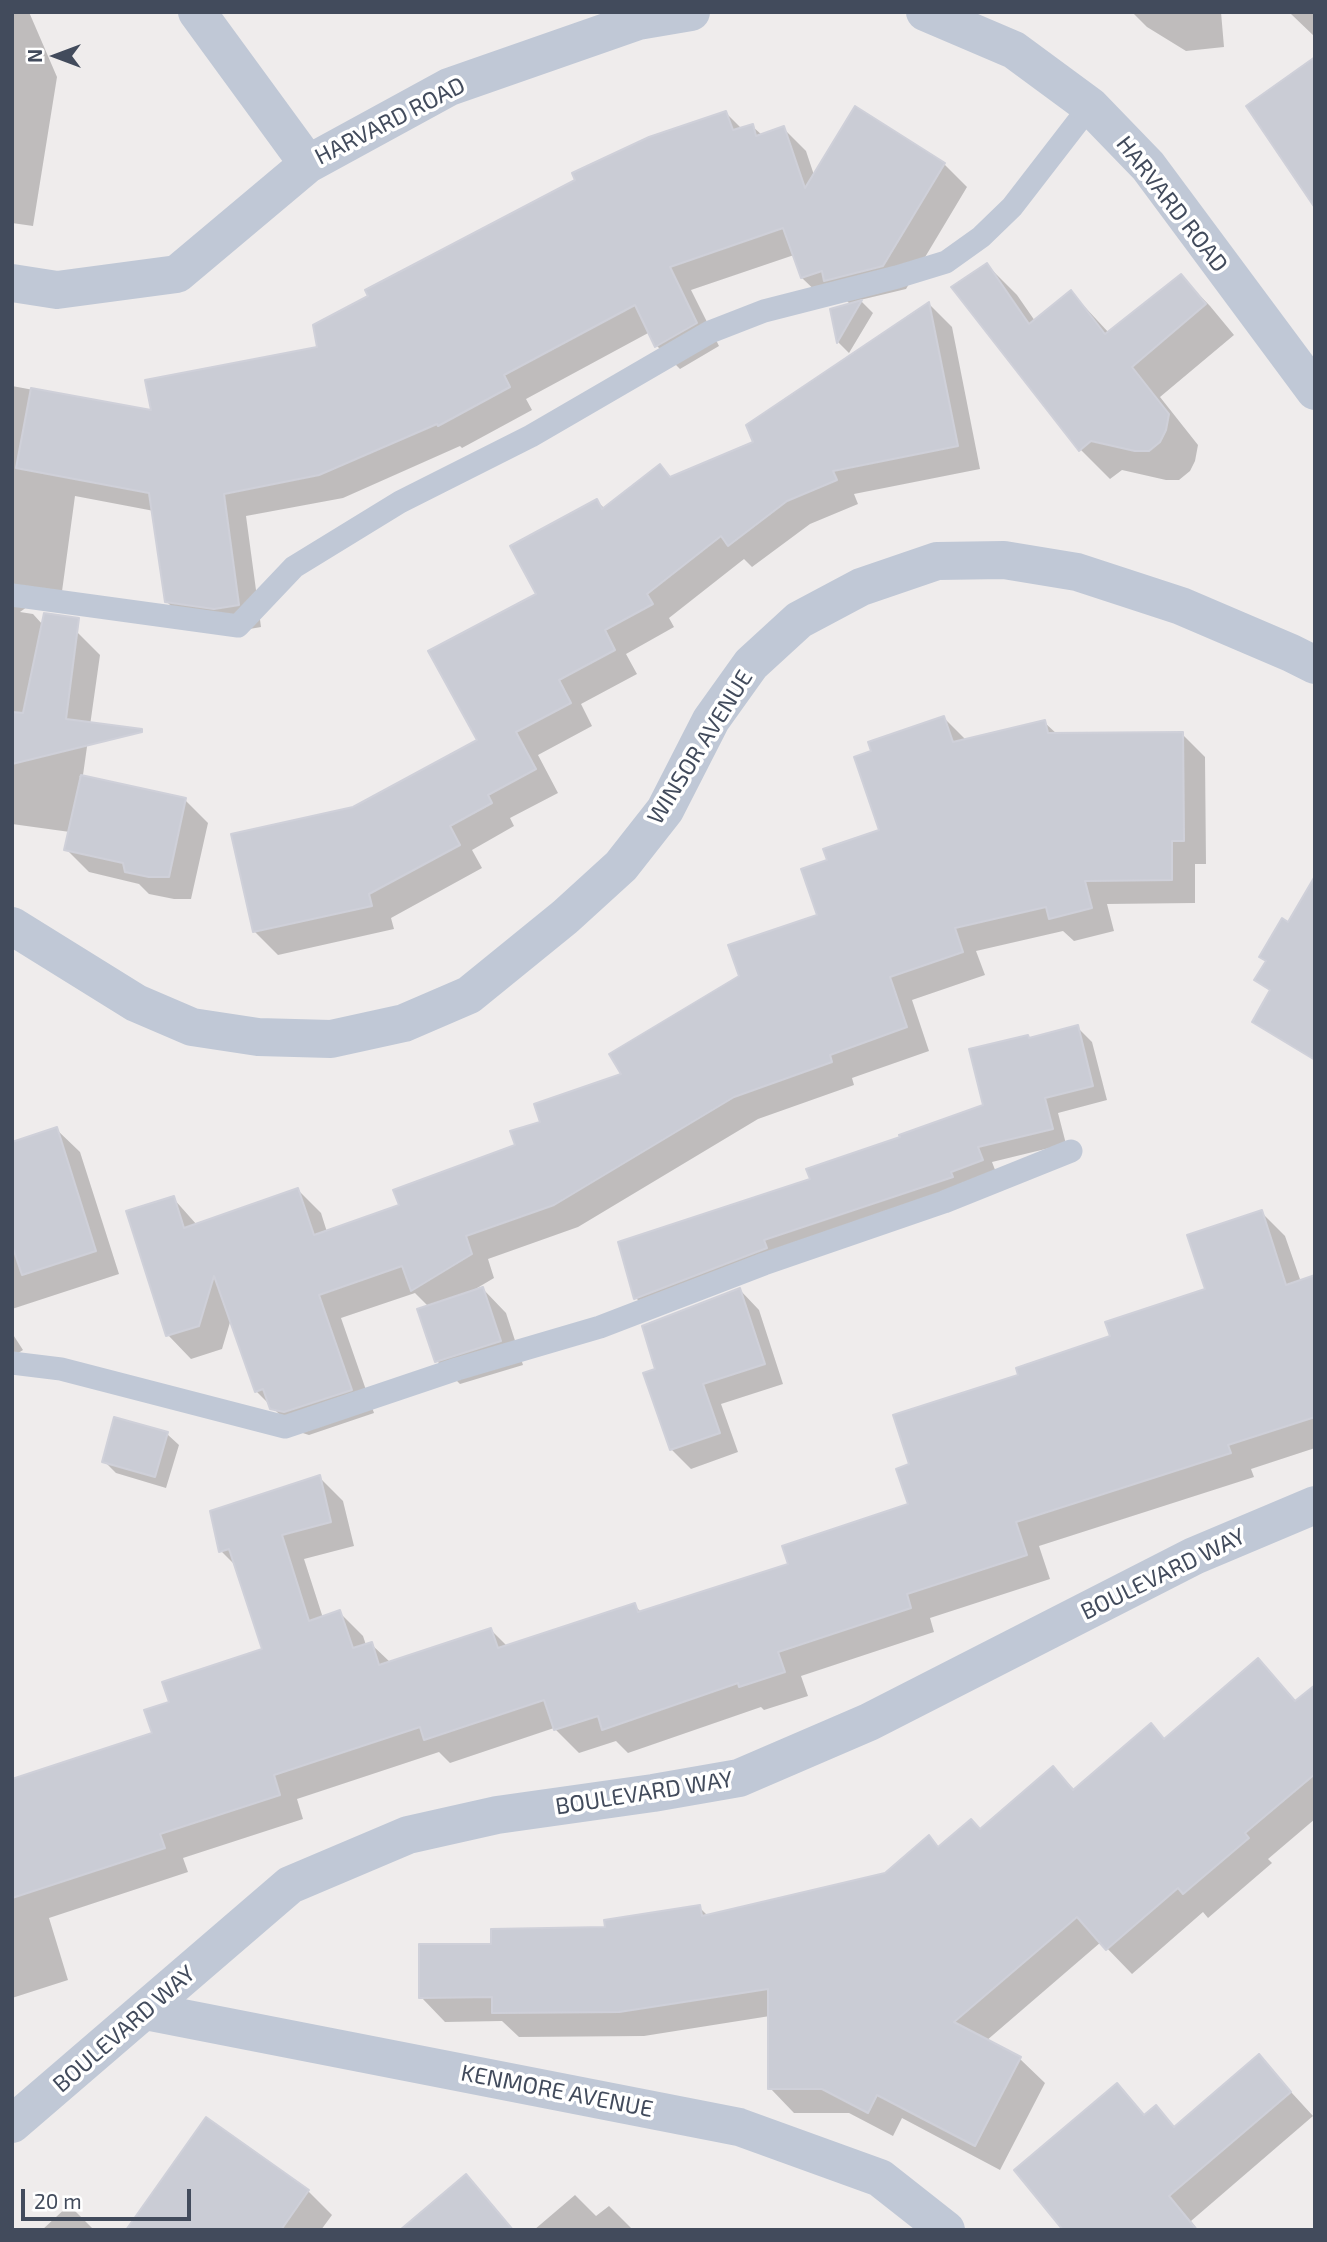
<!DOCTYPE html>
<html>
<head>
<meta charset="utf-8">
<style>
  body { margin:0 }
  #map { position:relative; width:1327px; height:2242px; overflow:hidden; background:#efecec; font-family:"Exo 2",sans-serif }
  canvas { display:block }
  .frame { position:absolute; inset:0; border:14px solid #424b5c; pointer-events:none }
  .north { position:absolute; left:21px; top:21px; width:70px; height:70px; -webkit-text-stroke:5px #fff; paint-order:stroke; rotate:270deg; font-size:19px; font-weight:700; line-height:28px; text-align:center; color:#424b5c }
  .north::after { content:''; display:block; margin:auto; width:24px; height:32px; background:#424b5c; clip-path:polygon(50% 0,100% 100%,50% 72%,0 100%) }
  .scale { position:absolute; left:21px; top:2189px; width:170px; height:32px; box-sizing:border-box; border:4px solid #424b5c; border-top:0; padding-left:9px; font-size:21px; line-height:24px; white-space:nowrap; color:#424b5c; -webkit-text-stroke:5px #fff; paint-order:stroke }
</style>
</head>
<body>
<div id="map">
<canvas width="1327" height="2242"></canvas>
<div class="frame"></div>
<div class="north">N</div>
<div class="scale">20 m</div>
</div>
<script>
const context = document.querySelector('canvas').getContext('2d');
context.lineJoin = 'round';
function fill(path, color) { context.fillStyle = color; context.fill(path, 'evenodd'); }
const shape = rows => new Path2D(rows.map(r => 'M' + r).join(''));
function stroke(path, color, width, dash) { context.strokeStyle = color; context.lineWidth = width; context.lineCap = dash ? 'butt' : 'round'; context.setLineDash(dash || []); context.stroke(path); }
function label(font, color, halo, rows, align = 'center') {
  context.font = font + ' "Exo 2",sans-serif'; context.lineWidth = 7; context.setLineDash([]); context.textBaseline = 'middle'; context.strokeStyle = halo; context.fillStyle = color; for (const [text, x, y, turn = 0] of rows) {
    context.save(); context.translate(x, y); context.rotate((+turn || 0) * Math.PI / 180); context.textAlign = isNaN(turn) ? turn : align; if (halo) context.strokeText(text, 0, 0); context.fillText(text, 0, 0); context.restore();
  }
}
fill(shape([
  [12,12,29,12,57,77,33,226,12,223],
  [1132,12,1221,12,1224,47,1186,51,1147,27],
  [1291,12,1315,12,1315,37,1291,14],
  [726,113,742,129,752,126,762,135,783,128,806,151,814,175,944,164,967,187,906,289,860,300,873,313,849,353,838,342,832,310,851,305,841,295,825,300,802,278,794,255,691,290,719,346,680,369,657,346,650,332,526,399,532,410,462,448,460,446,343,498,246,516,261,627,238,631,189,624,166,601,154,511,75,496,60,606,31,604,20,612,33,614,43,625,77,632,100,655,83,775,79,777,185,800,208,823,191,899,174,899,149,894,139,884,89,872,66,849,70,832,12,824,12,386,153,412,319,348],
  [987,265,1017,295,1035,321,1071,292,1109,333,1181,276,1210,306,1234,335,1160,397,1198,445,1195,461,1190,471,1179,480,1166,480,1122,470,1110,479,1080,449],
  [929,304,952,327,980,469,854,494,858,504,810,524,752,567,744,559,669,618,674,627,626,654,637,674,581,704,592,726,538,755,558,793,510,818,514,826,472,850,482,868,391,918,394,929,278,955,254,931,353,809,479,741,538,594,597,501,605,509,660,466,672,478,755,442],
  [944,718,967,741,1044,722,1058,735,1182,734,1205,757,1206,864,1195,864,1195,903,1107,904,1114,931,1074,941,1063,931,976,951,985,975,912,1000,929,1051,852,1078,854,1085,758,1119,578,1227,488,1259,494,1278,472,1291,483,1289,506,1313,523,1365,460,1384,437,1361,429,1307,415,1293,341,1318,374,1413,309,1435,296,1431,256,1391,231,1319,222,1349,191,1359,168,1335,173,1198,197,1225,298,1190,321,1213,327,1232,401,1206,517,1146,542,1123,623,1075,741,977,819,916,829,861,881,831,873,752],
  [1077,1027,1092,1042,1107,1100,1058,1113,1066,1144,992,1162,997,1175,651,1313,636,1298,812,1180,902,1138,985,1106,1031,1040],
  [56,1129,80,1152,119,1274,12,1309,12,1143],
  [1261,1212,1285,1236,1301,1282,1315,1277,1315,1448,1251,1469,1254,1477,1039,1546,1050,1579,930,1618,934,1632,801,1676,808,1696,764,1710,761,1707,628,1753,616,1741,579,1753,554,1728,450,1763,439,1752,297,1799,303,1819,183,1858,188,1872,49,1918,68,1980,12,1998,12,1812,154,1734,171,1703,264,1650,237,1567,221,1551,319,1477,343,1501,354,1546,304,1559,323,1618,339,1612,363,1636,366,1645,371,1644,391,1663,491,1630,507,1646,634,1605,642,1613,790,1565,910,1506,911,1465,1020,1376,1112,1338,1208,1290],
  [740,1290,759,1310,783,1384,721,1404,738,1452,691,1469,671,1449,657,1370],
  [12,1333,23,1350,12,1357],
  [167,1434,179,1445,166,1488,116,1473,104,1461],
  [1258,1660,1297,1702,1315,1687,1315,1819,1268,1859,1272,1863,1208,1918,1203,1912,1132,1974,1101,1942,986,2041,1020,2059,1045,2083,1000,2170,902,2118,893,2136,849,2113,794,2113,770,2088,770,2016,644,2036,519,2037,502,2021,445,2022,421,1997,493,1945,607,1929,699,1907,708,1916,886,1875,929,1838,940,1848,981,1831,1053,1769,1075,1790,1151,1725,1165,1740],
  [1259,2057,1313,2116,1191,2221,1198,2230,1066,2230,1117,2085,1146,2116,1156,2108,1176,2128],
  [206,2120,308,2191,332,2215,321,2230,128,2230],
  [466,2177,514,2230,403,2230],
  [575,2195,596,2216,609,2206,633,2230,534,2230],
  [69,2205,94,2230,42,2230]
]), '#0003');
const building = shape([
  [1315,57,1315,208,1246,106,1315,57],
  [855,106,945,163,883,266,824,281,822,271,801,278,783,228,670,267,697,323,655,347,635,305,504,375,510,387,438,426,437,424,319,475,224,494,239,605,214,609,165,602,149,493,16,468,31,388,151,410,145,380,317,347,313,325,368,296,365,290,575,180,572,173,649,137,726,111,733,130,753,124,756,136,784,126,805,188,855,106],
  [987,263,1029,324,1071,290,1105,334,1181,274,1206,304,1132,367,1169,414,1166,430,1160,442,1149,451,1135,451,1091,441,1079,451,951,287,987,263],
  [862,300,837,343,830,309,862,300],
  [929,302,958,446,833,471,837,480,787,501,728,546,721,536,647,594,653,604,605,630,615,650,559,680,571,703,516,732,536,769,488,795,492,803,450,826,460,845,369,894,372,906,253,932,231,834,353,807,477,740,428,651,536,594,510,546,597,499,602,509,660,464,670,477,753,442,746,425,929,302],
  [44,613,79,618,66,719,142,729,142,732,12,764,12,712,23,713,44,613],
  [944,716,953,742,1045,720,1048,733,1183,732,1184,841,1172,841,1172,880,1085,881,1092,908,1049,919,1046,907,955,928,963,952,890,977,907,1027,830,1055,832,1062,734,1097,554,1205,466,1236,472,1254,411,1291,402,1266,319,1295,352,1390,284,1412,270,1409,263,1389,255,1392,214,1276,199,1326,166,1336,126,1211,174,1196,184,1228,298,1188,314,1235,399,1205,393,1190,515,1145,510,1131,540,1122,534,1104,621,1074,609,1054,739,976,728,945,817,915,801,869,827,860,823,849,879,830,854,757,871,751,868,742,944,716],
  [81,775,186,798,169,877,149,877,125,872,123,863,64,850,81,775],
  [1315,876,1315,1060,1252,1022,1270,990,1254,980,1266,961,1259,957,1282,918,1288,922,1315,876],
  [1078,1025,1093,1086,1045,1098,1053,1129,978,1147,983,1160,951,1172,953,1177,764,1240,767,1248,634,1299,618,1242,810,1179,806,1169,900,1137,899,1135,983,1105,969,1049,1028,1035,1029,1038,1078,1025],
  [57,1127,96,1251,22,1275,12,1245,12,1142,57,1127],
  [1262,1210,1286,1285,1315,1275,1315,1417,1228,1445,1231,1453,1016,1522,1027,1555,907,1594,911,1608,778,1652,785,1672,739,1687,738,1683,602,1730,598,1716,554,1730,544,1700,424,1740,420,1727,274,1775,280,1795,160,1834,165,1848,12,1898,12,1779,152,1733,144,1710,169,1702,162,1682,262,1649,229,1549,219,1552,210,1511,320,1475,331,1522,282,1535,309,1621,340,1610,353,1648,372,1642,379,1665,491,1628,498,1648,635,1603,638,1612,788,1564,782,1546,908,1504,896,1469,909,1464,893,1415,1018,1375,1016,1368,1110,1336,1105,1322,1205,1289,1187,1235,1262,1210],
  [483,1287,501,1341,435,1362,417,1309,483,1287],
  [740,1288,765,1364,703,1384,720,1433,670,1450,643,1373,655,1369,642,1326,740,1288],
  [114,1417,168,1432,155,1477,102,1462,114,1417],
  [1258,1658,1295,1701,1315,1685,1315,1774,1245,1833,1249,1838,1183,1894,1178,1888,1106,1950,1077,1917,954,2022,1021,2057,975,2146,877,2095,868,2113,822,2089,768,2089,768,1989,619,2012,492,2013,492,1997,419,1998,419,1944,491,1944,491,1929,605,1927,604,1920,700,1905,702,1916,885,1873,929,1835,938,1847,971,1819,980,1829,1053,1766,1073,1790,1151,1723,1164,1739,1258,1658],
  [1259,2054,1291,2092,1169,2196,1197,2230,1063,2230,1014,2170,1117,2083,1144,2115,1156,2105,1174,2127,1259,2054],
  [206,2117,309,2190,281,2230,126,2230,206,2117],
  [466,2174,513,2230,400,2230,466,2174]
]);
fill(building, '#caccd5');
stroke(building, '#cfd0d9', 2);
stroke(shape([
  [12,595,238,626,294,567,400,502,531,436,710,332,764,311,897,277,946,262,981,237,1012,207,1090,106],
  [12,1363,61,1369,285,1427,457,1369,600,1327,764,1264,944,1202,1071,1151]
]), '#c0c8d6', 23);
stroke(shape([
  [197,12,308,164],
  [925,12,1014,50,1090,106,1148,166,1315,391],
  [12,283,57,290,177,274,308,164,449,87,638,21,691,12],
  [146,2011,739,2127,880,2178,946,2230],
  [12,2124,290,1885,408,1835,497,1815,653,1793,739,1778,869,1722,1194,1556,1315,1505]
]), '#c0c8d6', 38);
stroke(shape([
  [12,926,136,1003,192,1027,258,1037,331,1039,404,1023,469,995,565,917,621,866,665,810,711,720,751,664,799,620,861,587,937,561,1004,560,1077,572,1181,606,1291,653,1315,665]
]), '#c0c8d6', 38);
label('23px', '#424b5c', '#fff', [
  ["HARVARD ROAD",390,121,-27],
  ["HARVARD ROAD",1172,204,52],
  ["WINSOR AVENUE",700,747,-58],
  ["BOULEVARD WAY",1163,1574,-26],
  ["BOULEVARD WAY",644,1793,-9],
  ["BOULEVARD WAY",124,2029,-41],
  ["KENMORE AVENUE",557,2091,11]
]);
</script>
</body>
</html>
